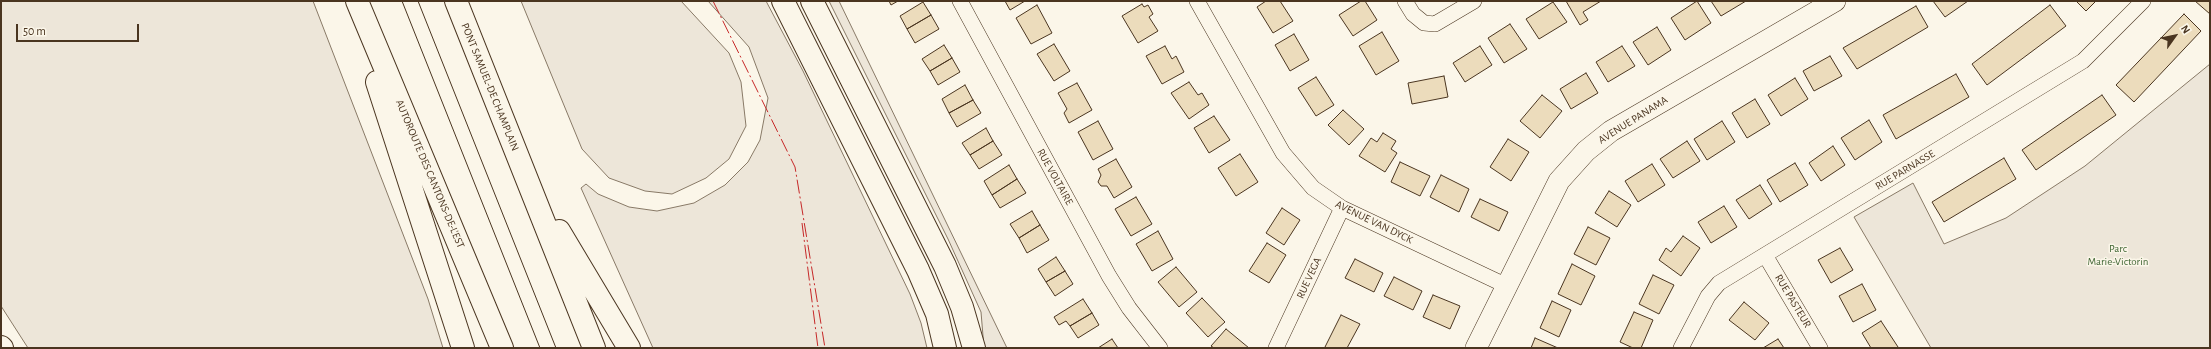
<!DOCTYPE html>
<html>
<head>
<meta charset="utf-8">
<style>
  body { margin:0 }
  #map { position:relative; width:2211px; height:349px; overflow:hidden; background:#fbf6e9; font-family:"Alegreya Sans",sans-serif }
  canvas { display:block }
  .frame { position:absolute; inset:0; border:2px solid #4a3520; pointer-events:none }
  .north { position:absolute; left:2155px; top:16px; width:40px; height:40px; -webkit-text-stroke:3px #fbf6e9; paint-order:stroke; rotate:57deg; font-size:11px; font-weight:700; line-height:16px; text-align:center; color:#4a3520 }
  .north::after { content:''; display:block; margin:auto; width:14px; height:18px; background:#4a3520; clip-path:polygon(50% 0,100% 100%,50% 72%,0 100%) }
  .scale { position:absolute; left:16px; top:24px; width:123px; height:18px; box-sizing:border-box; border:2px solid #4a3520; border-top:0; padding-left:5px; font-size:12px; line-height:14px; white-space:nowrap; color:#4a3520; -webkit-text-stroke:3px #fbf6e9; paint-order:stroke }
</style>
</head>
<body>
<div id="map">
<canvas width="2211" height="349"></canvas>
<div class="frame"></div>
<div class="north">N</div>
<div class="scale">50 m</div>
</div>
<script>
const context = document.querySelector('canvas').getContext('2d');
context.lineJoin = 'round';
function fill(path, color) { context.fillStyle = color; context.fill(path, 'evenodd'); }
const shape = rows => new Path2D(rows.map(r => 'M' + r).join(''));
function stroke(path, color, width, dash) { context.strokeStyle = color; context.lineWidth = width; context.lineCap = dash ? 'butt' : 'round'; context.setLineDash(dash || []); context.stroke(path); }
function label(font, color, halo, rows, align = 'center') {
  context.font = font + ' "Alegreya Sans",sans-serif'; context.lineWidth = 3; context.setLineDash([]); context.textBaseline = 'middle'; context.strokeStyle = halo; context.fillStyle = color; for (const [text, x, y, turn = 0] of rows) {
    context.save(); context.translate(x, y); context.rotate((+turn || 0) * Math.PI / 180); context.textAlign = isNaN(turn) ? turn : align; if (halo) context.strokeText(text, 0, 0); context.fillText(text, 0, 0); context.restore();
  }
}
const green = shape([
  [1,1,313,1,428,299,443,348,28,348,1,306,1,1],
  [521,1,681,1,729,53,741,82,746,126,729,159,706,178,672,194,645,191,609,178,582,149,521,1],
  [708,1,766,1,803,71,910,294,921,323,927,348,653,348,581,188,586,184,598,194,629,207,657,211,694,203,725,185,748,162,760,140,768,98,749,47,708,1],
  [829,1,839,1,1007,348,984,348,981,312,948,239,829,1],
  [2210,64,2210,348,1931,348,1854,217,1913,183,1944,244,2006,218,2085,166,2210,64]
]);
fill(green, '#ede6d9');
stroke(green, '#887966', 1);
const building = shape([
  [889,1,898,1,891,5,889,1],
  [1005,1,1025,1,1010,10,1005,1],
  [1266,1,1280,1,1293,21,1273,33,1257,7,1266,1],
  [1361,1,1365,1,1377,20,1353,36,1339,15,1361,1],
  [1566,1,1601,1,1583,12,1588,20,1580,25,1566,1],
  [1697,1,1711,23,1685,40,1671,18,1697,1],
  [1711,1,1746,1,1721,16,1711,1],
  [1933,1,1968,1,1945,17,1933,1],
  [2076,1,2096,1,2086,11,2076,1],
  [2195,1,2210,1,2210,14,2195,1],
  [923,2,931,15,907,29,900,16,923,2],
  [1553,2,1567,22,1539,39,1526,19,1553,2],
  [1142,4,1144,7,1148,5,1153,14,1149,17,1158,31,1138,43,1122,16,1142,4],
  [1037,5,1052,33,1031,44,1016,18,1037,5],
  [2050,5,2066,26,1987,85,1972,64,2050,5],
  [1916,6,1928,27,1857,69,1843,48,1916,6],
  [2184,14,2201,31,2134,102,2116,85,2184,14],
  [931,15,939,29,915,43,907,29,931,15],
  [1510,24,1527,49,1504,63,1488,38,1510,24],
  [1657,27,1671,50,1648,65,1633,42,1657,27],
  [1382,32,1399,61,1376,75,1359,46,1382,32],
  [1294,34,1309,60,1290,71,1275,45,1294,34],
  [1054,44,1070,71,1054,81,1037,54,1054,44],
  [944,45,952,58,930,71,922,59,944,45],
  [1165,46,1172,59,1176,56,1184,72,1162,84,1146,56,1165,46],
  [1480,46,1492,65,1465,82,1453,63,1480,46],
  [1622,46,1635,66,1608,82,1596,62,1622,46],
  [1830,56,1842,76,1814,91,1803,71,1830,56],
  [952,58,960,72,938,85,930,71,952,58],
  [1586,73,1598,93,1571,109,1560,89,1586,73],
  [1956,74,1969,97,1896,139,1883,115,1956,74],
  [1444,76,1448,97,1412,104,1408,83,1444,76],
  [1316,77,1334,105,1316,116,1298,88,1316,77],
  [1795,78,1808,99,1781,116,1768,95,1795,78],
  [1189,82,1198,95,1202,93,1209,105,1189,119,1171,93,1189,82],
  [1077,83,1092,110,1069,123,1064,113,1067,109,1058,93,1077,83],
  [965,85,973,100,949,113,942,99,965,85],
  [1542,95,1562,111,1540,138,1520,121,1542,95],
  [2102,95,2116,115,2036,170,2022,150,2102,95],
  [1755,99,1770,124,1747,138,1732,113,1755,99],
  [973,100,981,113,957,127,949,113,973,100],
  [1343,110,1364,129,1349,145,1328,125,1343,110],
  [1214,116,1230,140,1209,153,1194,128,1214,116],
  [1869,120,1882,142,1855,160,1841,138,1869,120],
  [1098,121,1113,149,1093,160,1078,132,1098,121],
  [1722,121,1735,142,1707,160,1694,139,1722,121],
  [986,128,993,141,970,155,962,143,986,128],
  [1383,133,1396,141,1391,149,1397,153,1385,172,1359,156,1371,138,1377,142,1383,133],
  [1508,139,1529,152,1511,181,1490,167,1508,139],
  [993,141,1002,155,979,169,970,155,993,141],
  [1687,141,1700,161,1673,178,1660,159,1687,141],
  [1833,146,1845,165,1821,181,1809,163,1833,146],
  [1240,154,1258,182,1236,196,1218,168,1240,154],
  [2004,158,2016,179,1944,222,1932,202,2004,158],
  [1116,159,1132,187,1114,198,1107,186,1101,186,1098,182,1101,175,1098,169,1116,159],
  [1400,162,1430,176,1420,196,1391,182,1400,162],
  [1795,163,1808,185,1780,202,1767,180,1795,163],
  [1652,164,1665,185,1638,202,1625,181,1652,164],
  [1009,165,1017,179,992,195,984,181,1009,165],
  [1441,175,1469,189,1459,212,1430,197,1441,175],
  [1017,179,1026,193,1000,208,992,195,1017,179],
  [1760,185,1772,204,1749,219,1736,200,1760,185],
  [1609,191,1631,205,1617,227,1595,213,1609,191],
  [1136,197,1152,224,1131,236,1115,209,1136,197],
  [1480,199,1508,212,1499,231,1471,217,1480,199],
  [1724,206,1737,227,1711,243,1698,222,1724,206],
  [1282,208,1300,220,1284,245,1266,233,1282,208],
  [1032,211,1040,225,1019,238,1010,224,1032,211],
  [1040,225,1049,240,1027,253,1019,238,1040,225],
  [1588,227,1610,238,1596,265,1574,254,1588,227],
  [1158,231,1173,259,1152,271,1136,244,1158,231],
  [1683,236,1700,248,1681,276,1659,260,1666,248,1671,252,1683,236],
  [1267,243,1286,255,1269,283,1249,271,1267,243],
  [1840,248,1853,270,1831,283,1818,260,1840,248],
  [1056,257,1065,271,1046,282,1038,269,1056,257],
  [1355,259,1383,273,1374,292,1345,278,1355,259],
  [1572,264,1595,276,1581,305,1558,294,1572,264],
  [1176,267,1197,292,1179,307,1158,282,1176,267],
  [1065,271,1073,284,1055,296,1046,282,1065,271],
  [1653,275,1674,285,1659,314,1639,304,1653,275],
  [1394,277,1422,291,1413,310,1384,296,1394,277],
  [1862,284,1876,310,1853,322,1839,296,1862,284],
  [1433,295,1460,306,1450,329,1423,317,1433,295],
  [1202,298,1225,322,1208,337,1186,313,1202,298],
  [1083,299,1092,313,1070,326,1066,321,1059,325,1054,317,1083,299],
  [1552,301,1571,310,1559,337,1540,328,1552,301],
  [1744,302,1769,323,1755,340,1729,320,1744,302],
  [1634,312,1653,320,1641,348,1633,348,1620,342,1634,312],
  [1092,313,1099,325,1078,338,1070,326,1092,313],
  [1341,315,1360,324,1347,348,1327,348,1325,347,1341,315],
  [1881,321,1898,347,1897,348,1871,348,1862,333,1881,321],
  [1226,329,1249,348,1214,348,1211,346,1226,329],
  [1535,338,1558,348,1531,348,1535,338],
  [1112,339,1118,348,1098,348,1112,339],
  [1778,339,1784,348,1763,348,1778,339]
]);
fill(building, '#ecdcbc');
stroke(building, '#4a3520', 1);
const street = shape([
  [960,1,1109,276,1129,308,1160,348],
  [1197,1,1283,153,1313,188,1342,208,1507,286],
  [1405,1,1413,14,1424,23,1435,24,1474,1],
  [1765,255,1820,348],
  [1276,348,1342,208],
  [1681,348,1708,296,1719,283,2083,61,2143,1]
]);
const secondary = shape([
  [1476,348,1559,181,1586,151,1611,131,1835,1]
]);
const highway = shape([
  [357,1,502,348],
  [456,1,594,348],
  [783,1,918,270,937,314,945,348],
  [812,1,945,266,962,307,974,348],
  [377,82,463,348],
  [559,231,629,348],
  [1,347,2,348]
]);
stroke(street, '#4a3520', 16);
stroke(secondary, '#4a3520', 22);
stroke(highway, '#4a3520', 24);
stroke(street, '#fbf6e9', 15);
stroke(secondary, '#fbf6e9', 21);
stroke(highway, '#fbf6e9', 22);
stroke(shape([
  [402,1,540,348],
  [418,1,556,348]
]), '#4a3520', 1);
stroke(shape([
  [713,1,795,167,825,348],
  [802,223,818,348]
]), '#c62828', 1, [14, 3, 2, 3]);
label('11px', '#4a3520', '#fbf6e9', [
  ["PONT SAMUEL-DE CHAMPLAIN",490,87,68],
  ["AVENUE PANAMA",1633,120,-32],
  ["RUE PARNASSE",1905,170,-31],
  ["AUTOROUTE DES CANTONS-DE-L'EST",430,174,67],
  ["RUE VOLTAIRE",1055,177,61],
  ["AVENUE VAN DYCK",1374,222,26],
  ["RUE VEGA",1309,278,-65],
  ["RUE PASTEUR",1793,301,59]
]);
label('11px', '#436837', '#fbf6e9', [
  ["Parc",2118,249],
  ["Marie-Victorin",2118,262]
]);
</script>
</body>
</html>
